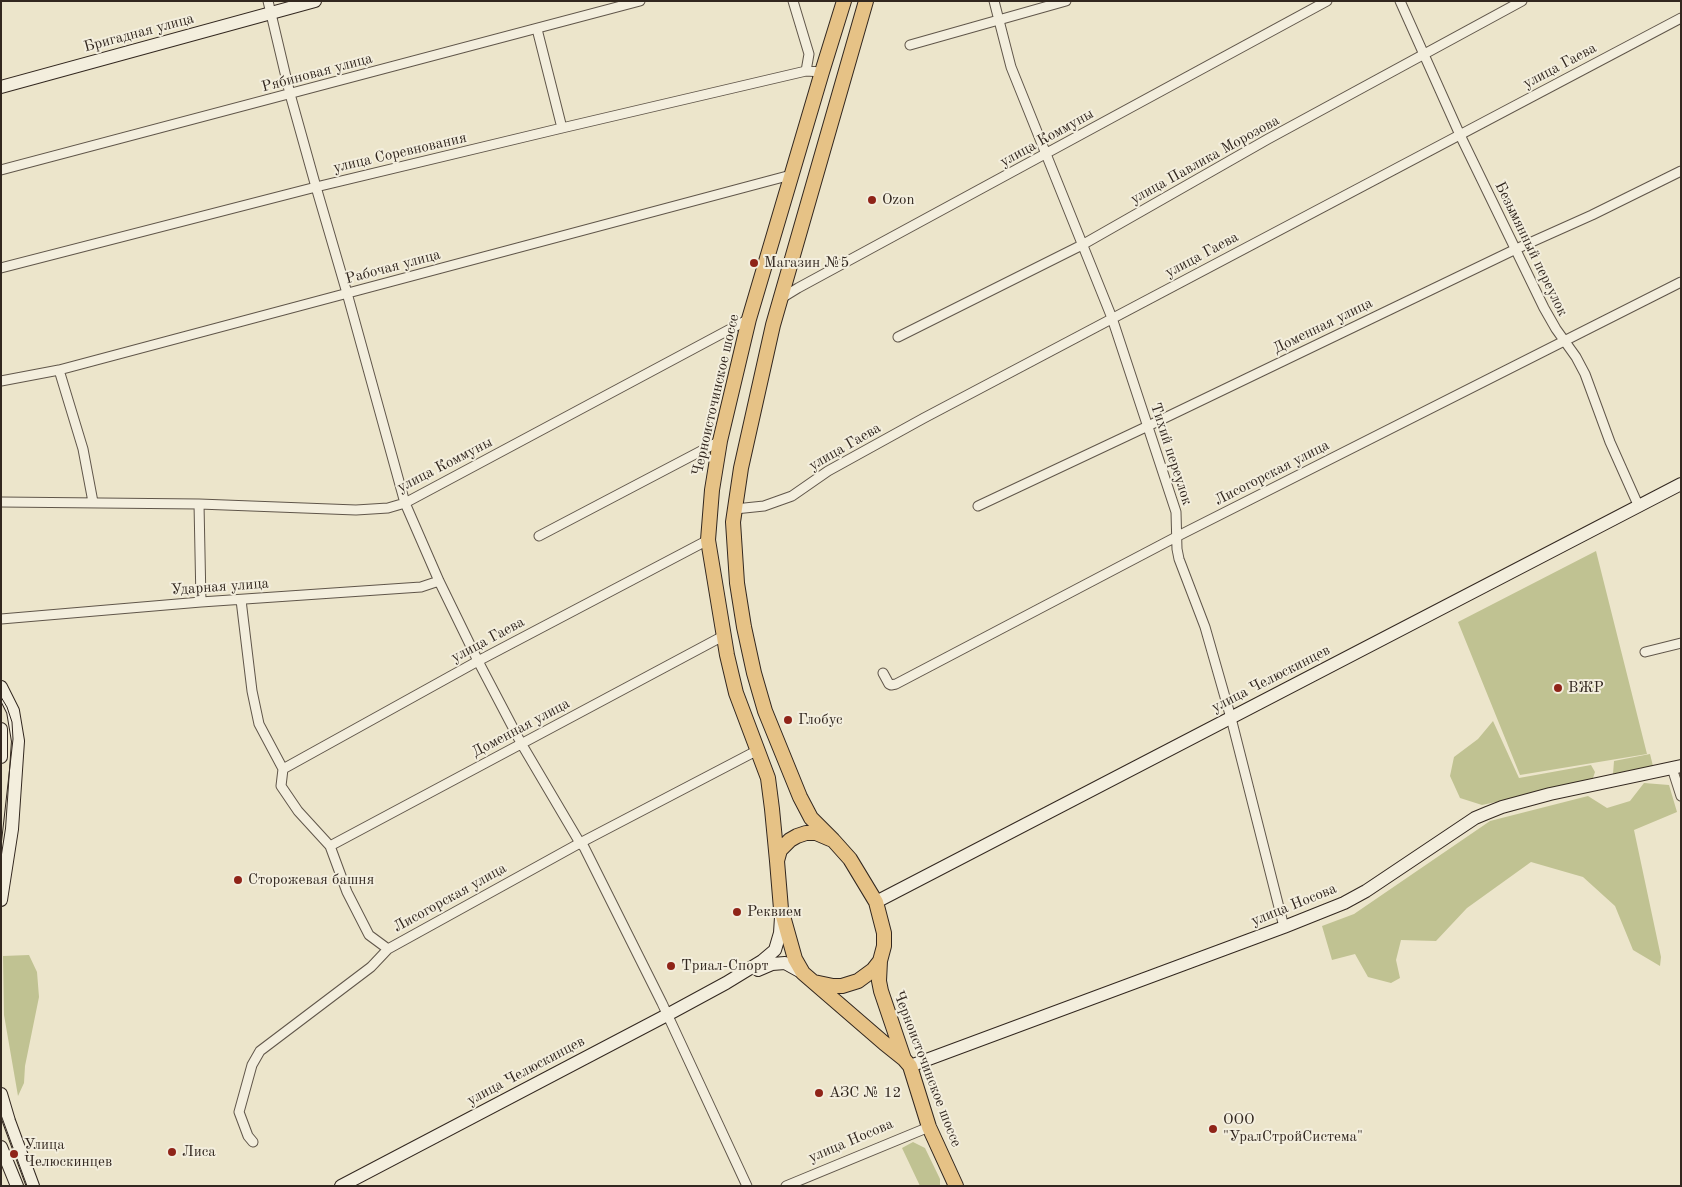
<!DOCTYPE html>
<html>
<head>
<meta charset="utf-8">
<style>
  body { margin:0 }
  #map { position:relative; width:1682px; height:1187px; overflow:hidden; background:#ece5cb; font-family:"Old Standard TT",serif }
  canvas { display:block }
  .frame { position:absolute; inset:0; border:2px solid #32271f; pointer-events:none }
</style>
</head>
<body>
<div id="map">
<canvas width="1682" height="1187"></canvas>
<div class="frame"></div>
</div>
<script>
const context = document.querySelector('canvas').getContext('2d');
context.lineJoin = 'round';
function fill(path, color) { context.fillStyle = color; context.fill(path, 'evenodd'); }
const shape = rows => new Path2D(rows.map(r => 'M' + r).join(''));
function stroke(path, color, width, dash) { context.strokeStyle = color; context.lineWidth = width; context.lineCap = dash ? 'butt' : 'round'; context.setLineDash(dash || []); context.stroke(path); }
function label(font, color, halo, rows, align = 'center') {
  context.font = font + ' "Old Standard TT",serif'; context.lineWidth = 4; context.setLineDash([]); context.textBaseline = 'middle'; context.strokeStyle = halo; context.fillStyle = color; for (const [text, x, y, turn = 0] of rows) {
    context.save(); context.translate(x, y); context.rotate((+turn || 0) * Math.PI / 180); context.textAlign = isNaN(turn) ? turn : align; if (halo) context.strokeText(text, 0, 0); context.fillText(text, 0, 0); context.restore();
  }
}
fill(shape([
  [1596,551,1647,754,1520,775,1458,622],
  [1493,721,1519,778,1591,765,1595,772,1592,781,1482,805,1460,798,1450,776,1454,757,1478,739],
  [1650,754,1653,766,1613,774,1614,761],
  [1644,783,1669,785,1677,812,1634,830,1661,957,1660,966,1633,950,1615,906,1583,877,1531,862,1467,908,1436,941,1401,940,1396,960,1400,978,1391,983,1368,977,1355,954,1332,960,1322,926,1354,914,1490,821,1588,796,1607,808,1630,801],
  [29,955,37,972,39,997,25,1066,24,1083,18,1096,4,1015,3,956],
  [913,1142,925,1148,940,1179,940,1186,920,1186,902,1148]
]), '#c0c292');
const street = shape([
  [268,1,290,94,316,187,347,293,405,503,439,581,478,661,521,743,580,843,584,847,662,1003,747,1186],
  [793,1,809,54,806,71],
  [994,1,1011,67,1112,318,1176,512,1177,549,1179,559,1205,627,1231,718,1284,927],
  [1400,1,1460,135,1544,308,1556,329,1576,357,1585,374,1610,442,1639,507],
  [537,29,562,128],
  [910,45,1066,1],
  [1,170,640,1],
  [1,268,316,187,562,128,806,71,822,72],
  [780,299,798,288,1327,1],
  [898,337,1082,245,1268,139,1522,1],
  [59,370,83,449,93,502],
  [1,381,59,370,791,175],
  [1,502,199,504,356,510,388,508,405,503,749,319],
  [199,504,201,602],
  [978,506,1148,426,1516,249,1592,215,1681,171],
  [735,509,764,506,792,496,828,471,924,418,1681,18],
  [539,536,720,441],
  [241,600,252,691,259,724,283,769,281,786,298,811,330,846,347,892,369,935,388,949],
  [1,619,201,602,421,587,439,581],
  [1645,652,1681,643],
  [883,673,889,684,891,685,896,684,1176,537,1681,282],
  [1672,768,1681,796],
  [283,769,478,661,708,540],
  [330,846,725,635],
  [253,1142,248,1136,239,1112,252,1065,260,1051,371,967,388,949,580,843,758,750],
  [786,1186,929,1127]
]);
const secondary = shape([
  [1,87,315,1],
  [1,687,13,711,18,741,12,829,1,900],
  [1,729,1,757],
  [876,902,1681,484],
  [758,970,772,964,785,963,803,973],
  [910,1066,1284,927,1344,903,1366,891,1475,818,1487,813,1502,807,1550,794,1681,766],
  [1,1094,9,1121,33,1186],
  [1,1147,17,1186],
  [341,1186,667,1015,726,983,762,961,775,950,780,933,781,917]
]);
const primary = shape([
  [830,839,816,833,806,833,797,836,790,840,780,850,777,861,781,909,795,959,803,973,884,1043,904,1059],
  [777,861,772,809,768,778,736,693,727,655,708,540,712,490,720,441,749,319,822,72,844,1],
  [880,961,879,981,881,991,904,1059,910,1066,929,1127,956,1186],
  [814,982,833,986,842,986,858,981,873,970,880,961,884,946,884,933,876,902,850,859,833,840,811,818,800,797,765,711,754,673,744,627,737,583,733,522,741,468,773,325,866,1]
]);
stroke(street, '#60564a', 11);
stroke(secondary, '#32271f', 14);
stroke(primary, '#32271f', 16);
stroke(street, '#f3eedd', 9);
stroke(secondary, '#f3eedd', 12);
stroke(primary, '#e6c286', 14);
stroke(shape([
  [1,697,7,707,12,722,13,739,1,846],
  [1,1115,27,1186]
]), '#32271f', 1);
for (const [x, y, r, color] of [
  [872,200,5,"#8f2418"],
  [754,263,5,"#8f2418"],
  [1558,688,5,"#8f2418"],
  [788,720,5,"#8f2418"],
  [238,880,5,"#8f2418"],
  [737,912,5,"#8f2418"],
  [671,966,5,"#8f2418"],
  [819,1093,5,"#8f2418"],
  [1213,1129,5,"#8f2418"],
  [172,1152,5,"#8f2418"],
  [14,1154,5,"#8f2418"]
]) { const dot = new Path2D(); dot.arc(x, y, r, 0, 2 * Math.PI); context.fillStyle = color; context.fill(dot); stroke(dot, '#f3eedd', 2); }
label('15px', '#32271f', '#f3eedd', [
  ["Бригадная улица",139,33,-15],
  ["улица Гаева",1560,66,-28],
  ["Рябиновая улица",317,73,-15],
  ["улица Коммуны",1047,138,-29],
  ["улица Соревнования",400,153,-13],
  ["улица Павлика Морозова",1205,160,-29],
  ["Безымянный переулок",1531,249,64],
  ["улица Гаева",1202,255,-28],
  ["Рабочая улица",393,267,-15],
  ["Доменная улица",1323,326,-26],
  ["Черноисточинское шоссе",716,395,-77],
  ["улица Гаева",845,447,-30],
  ["Тихий переулок",1171,454,72],
  ["улица Коммуны",445,465,-27],
  ["Лисогорская улица",1272,473,-27],
  ["Ударная улица",220,587,-4],
  ["улица Гаева",488,640,-28],
  ["улица Челюскинцев",1271,679,-27],
  ["Доменная улица",521,728,-28],
  ["Лисогорская улица",450,898,-29],
  ["улица Носова",1294,905,-22],
  ["Черноисточинское шоссе",927,1069,69],
  ["улица Челюскинцев",526,1071,-28],
  ["улица Носова",851,1141,-23]
]);
label('15px', '#32271f', '#f3eedd', [
  ["Ozon",882,200],
  ["Магазин №5",764,263],
  ["ВЖР",1568,688],
  ["Глобус",798,720],
  ["Сторожевая башня",248,880],
  ["Реквием",747,912],
  ["Триал-Спорт",681,966],
  ["АЗС № 12",829,1093],
  ["ООО",1223,1120],
  ["\"УралСтройСистема\"",1223,1137],
  ["Улица",24,1145],
  ["Челюскинцев",24,1162],
  ["Лиса",182,1152]
], 'left');
</script>
</body>
</html>
